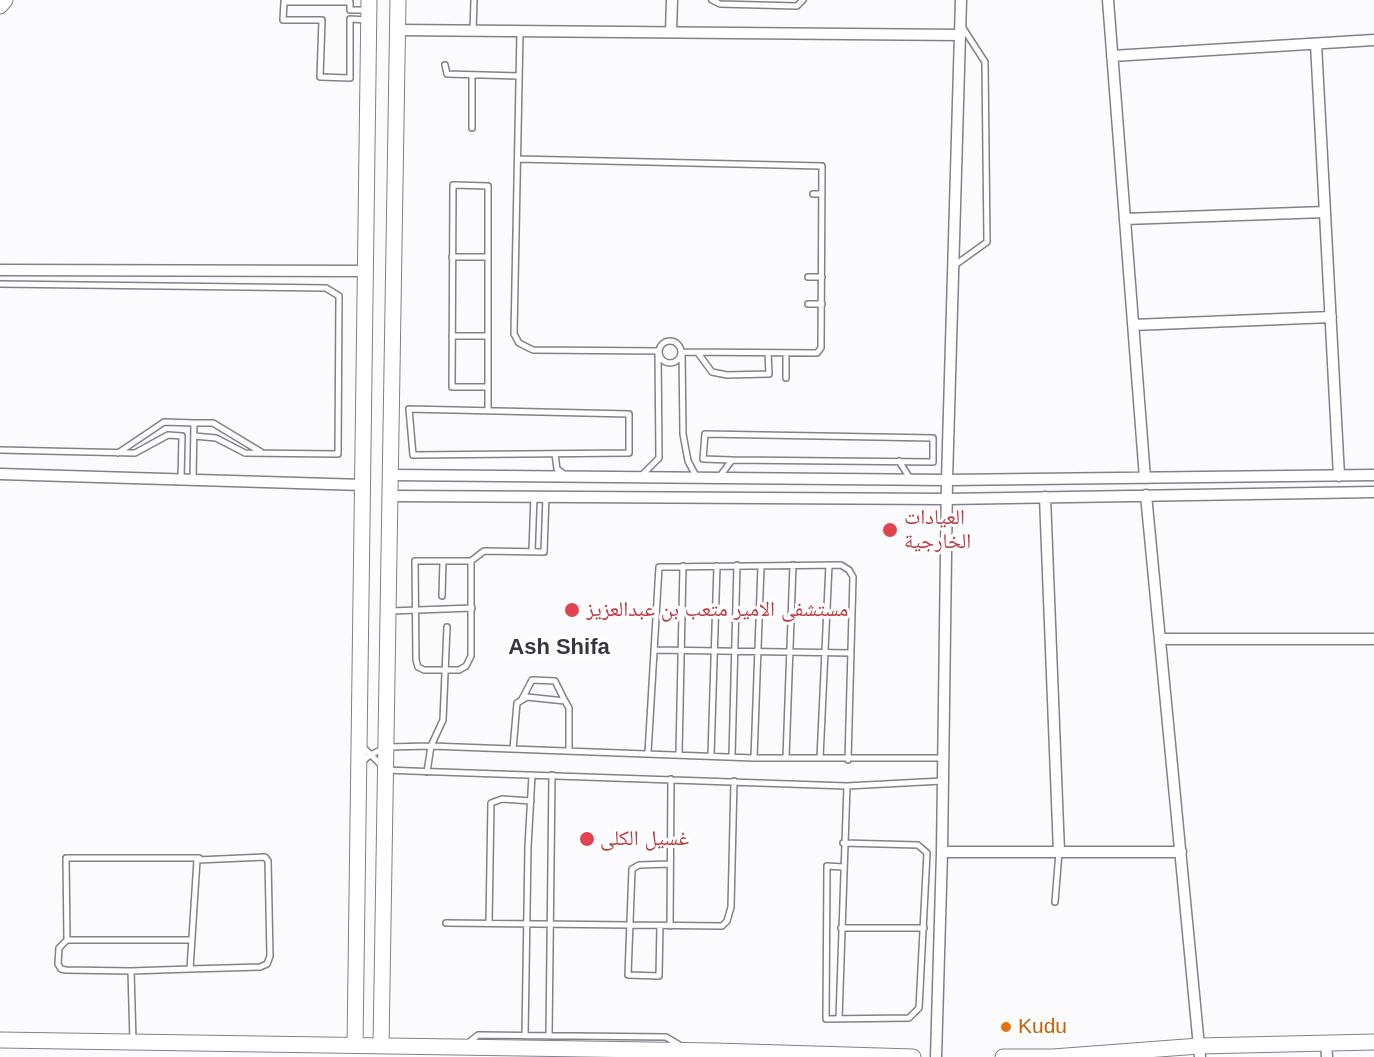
<!DOCTYPE html>
<html>
<head>
<meta charset="utf-8">
<style>
  body { margin:0 }
  canvas { display:block; background:#fbfbfd }
</style>
</head>
<body>
<canvas width="1374" height="1057"></canvas>
<script>
const context = document.querySelector('canvas').getContext('2d');
context.lineJoin = 'round';
const shape = rows => new Path2D(rows.map(r => 'M' + r).join(''));
function stroke(path, color, width, dash) { context.strokeStyle = color; context.lineWidth = width; context.lineCap = dash ? 'butt' : 'round'; context.setLineDash(dash || []); context.stroke(path); }
function label(font, color, halo, rows, align = 'center') {
  context.font = font + ' Helvetica,"Noto Naskh Arabic",sans-serif'; context.lineWidth = 6; context.setLineDash([]); context.textBaseline = 'middle'; context.strokeStyle = halo; context.fillStyle = color; for (const [text, x, y, turn = 0] of rows) {
    context.save(); context.translate(x, y); context.rotate((+turn || 0) * Math.PI / 180); context.textAlign = isNaN(turn) ? turn : align; if (halo) context.strokeText(text, 0, 0); context.fillText(text, 0, 0); context.restore();
  }
}
const lane = shape([
  [712,0,720,4,797,6,803,0],
  [367,20,350,19,350,78,320,77,322,20,283,20,284,2,350,2,350,10,367,10],
  [473,31,474,0],
  [520,32,514,334,519,343,533,350,658,351,659,458,642,475],
  [445,65,447,74,519,76],
  [472,128,472,75],
  [518,159,822,166,821,348,817,353,682,352,683,434,688,461,696,476],
  [813,194,822,194],
  [452,257,488,257],
  [955,265,987,242,985,62,963,28],
  [808,277,822,277],
  [0,284,326,288,339,296,338,454,245,453,216,438,194,436],
  [808,304,822,304],
  [452,336,487,336],
  '659 352a11 11 0 1 1 22 0a11 11 0 1 1-22 0Z',
  [698,353,712,372,727,375,769,374,768,353],
  [786,353,786,378],
  [488,387,452,387,453,185,488,186,488,411],
  [409,409,629,414,629,453,413,455,409,409],
  [194,423,213,423,261,452],
  [0,450,135,453,168,435,182,436,181,479],
  [118,453,164,422,194,423,193,480],
  [555,454,557,469,564,474],
  [899,461,911,480],
  [720,476,732,460,703,459,705,434,933,438,933,462,732,460],
  [532,551,534,496],
  [471,561,415,561,416,660,418,667,424,670,459,670,466,666,471,656,471,561,484,551,544,552,546,496],
  [442,596,443,561],
  [391,611,472,608],
  [654,650,851,653],
  [522,699,532,680,555,681,565,701],
  [363,747,386,770,411,771,847,786,942,781],
  [513,749,517,703,527,697,565,701,569,708,569,750],
  [648,753,659,567,841,565,849,570,853,577,848,760],
  [679,753,683,566],
  [711,755,717,566],
  [732,756,737,565],
  [786,757,793,565],
  [754,758,761,566],
  [820,758,829,565],
  [361,763,370,755,387,747,431,746,754,758,943,758],
  [427,772,431,746,443,720,447,627],
  [843,867,827,866,826,1019,909,1018,919,1008,927,853,918,845,843,843],
  [1055,902,1059,852],
  [446,923,722,926,727,921,731,907,734,781],
  [489,923,491,803,502,799,531,801],
  [660,926,659,976,628,975,632,869,639,865,670,864],
  [670,926,671,779],
  [841,928,924,928],
  [67,940,66,858,199,858],
  [190,969,197,860,265,857,268,861,270,956,267,964,260,967,190,969,131,971,66,970,61,969,58,964,59,948,67,940,192,940],
  [131,971,133,1041],
  [839,1018,847,786],
  [525,1036,528,847,532,775],
  [549,1036,552,775],
  [468,1043,478,1035,666,1037,681,1046]
]);
const street = shape([
  [1108,0,1145,478],
  [398,30,960,35],
  [671,32,672,0],
  [1316,44,1339,476],
  [1112,56,1374,40],
  [1125,219,1325,212],
  [0,270,366,271],
  [1133,325,1331,317],
  [0,474,363,485],
  [392,475,947,480,1374,475],
  [1146,495,1200,1057],
  [391,496,947,499,1374,492],
  [1045,497,1059,852],
  [1160,639,1374,639],
  [942,852,1181,852],
  [1326,1043,1327,1057],
  [936,1057,942,852,947,480,961,0]
]);
const secondary = shape([
  [0,6,5,0],
  [0,1040,715,1051,913,1057],
  [355,1045,369,0],
  [381,1046,398,0],
  [1003,1057,1053,1057,1199,1046,1374,1042]
]);
stroke(lane, '#81808b', 8);
stroke(street, '#81808b', 13);
stroke(secondary, '#81808b', 17);
stroke(lane, '#fff', 5);
stroke(street, '#fff', 10);
stroke(secondary, '#fff', 15);
for (const [x, y, r, color] of [
  [890,530,8,"#e0444e"],
  [572,610,8,"#e0444e"],
  [587,839,8,"#e0444e"],
  [1006,1027,6,"#e8710a"]
]) { const dot = new Path2D(); dot.arc(x, y, r, 0, 2 * Math.PI); context.fillStyle = color; context.fill(dot); stroke(dot, '#fff', 2); }
label('21px', '#be3a42', '#fff', [
  ["العيادات",904,518],
  ["الخارجية",904,542],
  ["مستشفى الامير متعب بن عبدالعزيز",586,610],
  ["غسيل الكلى",600,839]
], 'left');
label('21px', '#c56008', '#fff', [
  ["Kudu",1018,1027]
], 'left');
label('bold 22px', '#37363f', '#fff', [
  ["Ash Shifa",559,648]
]);
</script>
</body>
</html>
